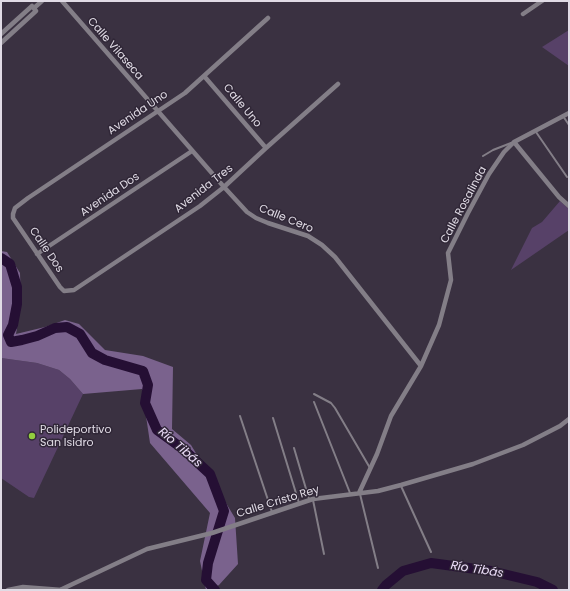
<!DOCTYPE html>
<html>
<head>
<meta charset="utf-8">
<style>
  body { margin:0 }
  #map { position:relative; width:570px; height:591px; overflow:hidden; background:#3a3141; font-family:Poppins,sans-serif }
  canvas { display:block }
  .frame { position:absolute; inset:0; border:2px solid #e0dbe5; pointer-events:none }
</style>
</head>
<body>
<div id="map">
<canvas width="570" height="591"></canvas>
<div class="frame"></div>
</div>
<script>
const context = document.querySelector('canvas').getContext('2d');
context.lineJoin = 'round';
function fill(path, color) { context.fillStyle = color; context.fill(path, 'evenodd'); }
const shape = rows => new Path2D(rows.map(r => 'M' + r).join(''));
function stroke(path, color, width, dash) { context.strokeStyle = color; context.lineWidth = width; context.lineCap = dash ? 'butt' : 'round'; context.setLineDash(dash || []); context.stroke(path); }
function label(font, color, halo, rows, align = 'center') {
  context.font = font + ' Poppins,sans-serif'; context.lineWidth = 3; context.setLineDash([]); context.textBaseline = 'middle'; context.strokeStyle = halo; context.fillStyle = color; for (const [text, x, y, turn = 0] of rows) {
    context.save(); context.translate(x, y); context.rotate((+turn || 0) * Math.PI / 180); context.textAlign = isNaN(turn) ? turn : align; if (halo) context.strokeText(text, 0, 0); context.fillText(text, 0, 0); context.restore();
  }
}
fill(shape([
  [569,30,569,66,542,47],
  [560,201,569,209,569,230,511,270,532,228,542,222],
  [1,358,37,363,59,370,70,379,83,394,34,498,29,497,1,478]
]), '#574168');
fill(shape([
  [1,251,7,252,20,273,21,304,16,334,45,327,65,320,79,324,105,350,143,356,173,367,172,429,191,445,235,518,238,564,219,585,210,590,206,590,200,561,210,513,150,443,142,389,83,394,70,379,59,370,37,363,1,358,2,340]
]), '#7a628d');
stroke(shape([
  [1,258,10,264,17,287,17,304,13,325,8,335,11,342,22,340,37,336,55,328,67,327,80,334,92,353,105,360,143,371,148,385,145,403,157,430,183,449,210,474,224,511,208,563,206,580,215,590],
  [382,590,386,585,403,571,431,563,491,571,537,582,553,590]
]), '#250f34', 10);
stroke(shape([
  [563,116,569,125],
  [536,132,567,177],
  [483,156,493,150,511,143],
  [314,394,331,403,335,408,370,468],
  [314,402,350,493],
  [240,416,272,512],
  [273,418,299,503],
  [294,448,309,499],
  [401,486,431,552],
  [360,494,378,568],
  [313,500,324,554]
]), '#837e87', 2);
stroke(shape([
  [62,1,224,187,247,212,256,218,268,223,308,236,322,245,335,257,421,366],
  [34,8,42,1],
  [523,14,542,1],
  [268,18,185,93,28,198,15,208,13,214,13,218,60,287,64,291,74,290,200,206,224,187,266,148,338,84],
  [1,34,32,6,36,11,1,43],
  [204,76,266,148],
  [514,142,559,197,569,206],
  [37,254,192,151],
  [359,493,377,454,391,416,421,366,439,325,451,280,448,253,468,213,489,174,504,152,514,142,569,113],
  [8,590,23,587,62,590],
  [60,590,147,549,212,533,313,499,378,491,401,485,473,464,523,445,560,426,569,419]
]), '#837e87', 4.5);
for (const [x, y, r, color] of [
  [32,436,4,"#92cd3e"]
]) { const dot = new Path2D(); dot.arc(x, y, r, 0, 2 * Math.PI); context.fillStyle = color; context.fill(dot); stroke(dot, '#302737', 1.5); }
label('11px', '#e0dbe5', '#302737', [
  ["Calle Vilaseca",115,49,49],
  ["Calle Uno",242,106,50],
  ["Avenida Uno",138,113,-34],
  ["Avenida Tres",204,189,-38],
  ["Avenida Dos",110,195,-34],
  ["Calle Rosalinda",464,205,-62],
  ["Calle Cero",286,219,22],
  ["Calle Dos",46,250,56],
  ["Calle Cristo Rey",278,502,-17]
]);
label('11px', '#e0dbe5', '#302737', [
  ["Polideportivo",40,430],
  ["San Isidro",40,443]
], 'left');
label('italic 12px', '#ecddf9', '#302737', [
  ["Río Tibás",180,448,41],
  ["Río Tibás",477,570,9]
]);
</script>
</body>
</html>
